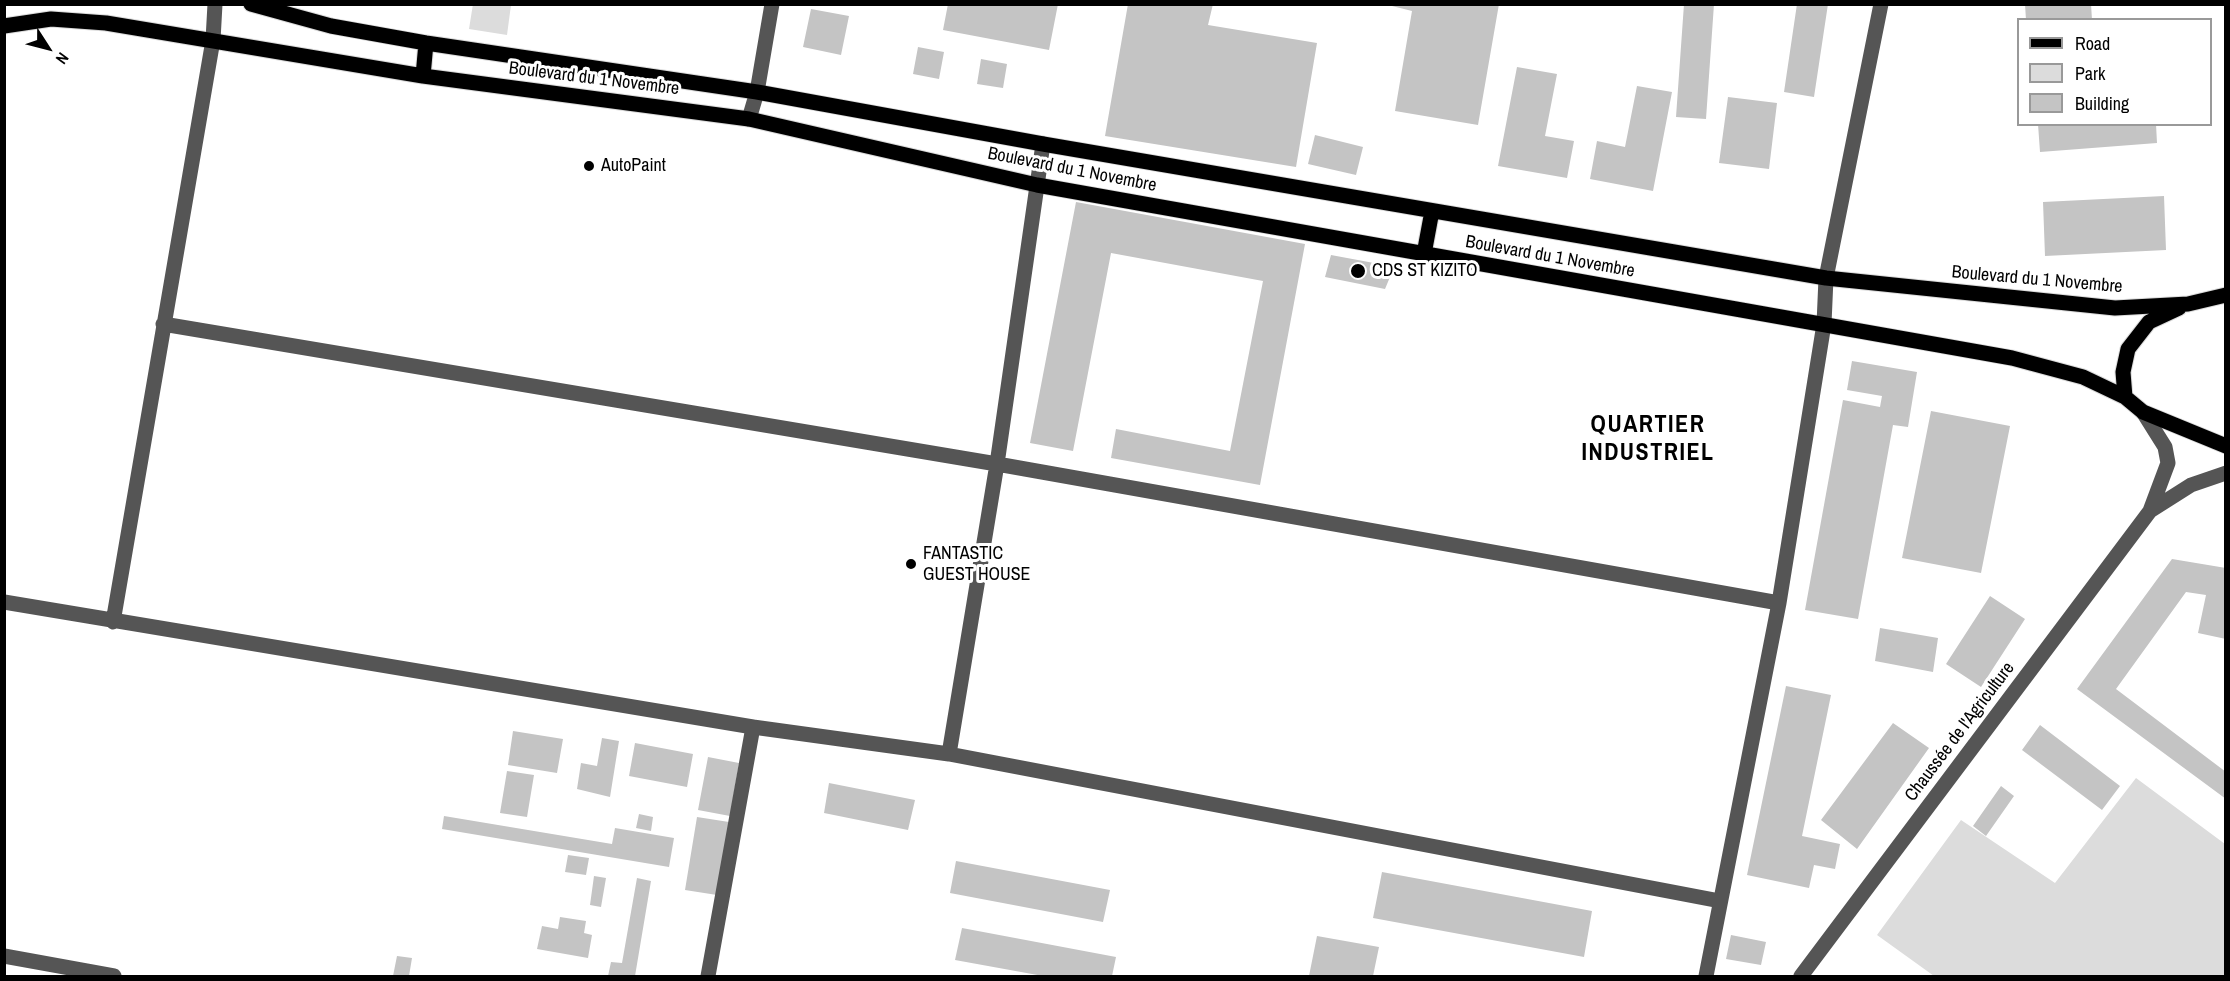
<!DOCTYPE html>
<html>
<head>
<meta charset="utf-8">
<style>
  body { margin:0 }
  #map { position:relative; width:2230px; height:981px; overflow:hidden; background:#fff; font-family:"Archivo Narrow",sans-serif }
  canvas { display:block }
  .frame { position:absolute; inset:0; border:6px solid #000; pointer-events:none }
  .legend { position:absolute; left:2017px; top:18px; width:195px; height:108px; box-sizing:border-box; background:#fff; border:2px solid #999; margin:0; padding:8px 10px; list-style:none; font-size:18px; color:#000 }
  .legend li { display:flex; align-items:center; gap:12px; height:30px }
  .legend b { width:30px; border:2px solid #999 }
  .north { position:absolute; left:18px; top:18px; width:60px; height:60px; -webkit-text-stroke:4px #fff; paint-order:stroke; rotate:126deg; font-size:16px; font-weight:700; line-height:24px; text-align:center; color:#000 }
  .north::after { content:''; display:block; margin:auto; width:21px; height:27px; background:#000; clip-path:polygon(50% 0,100% 100%,50% 72%,0 100%) }
</style>
</head>
<body>
<div id="map">
<canvas width="2230" height="981"></canvas>
<div class="frame"></div>
<ul class="legend">
<li><b style="height:8px;background:#000"></b>Road</li>
<li><b style="height:16px;background:#dcdcdc"></b>Park</li>
<li><b style="height:16px;background:#c4c4c4"></b>Building</li>
</ul>
<div class="north">N</div>
</div>
<script>
const context = document.querySelector('canvas').getContext('2d');
context.lineJoin = 'round';
function fill(path, color) { context.fillStyle = color; context.fill(path, 'evenodd'); }
const shape = rows => new Path2D(rows.map(r => 'M' + r).join(''));
function stroke(path, color, width, dash) { context.strokeStyle = color; context.lineWidth = width; context.lineCap = dash ? 'butt' : 'round'; context.setLineDash(dash || []); context.stroke(path); }
function label(font, color, halo, rows, align = 'center') {
  context.font = font + ' "Archivo Narrow",sans-serif'; context.lineWidth = 6; context.setLineDash([]); context.textBaseline = 'middle'; context.strokeStyle = halo; context.fillStyle = color; for (const [text, x, y, turn = 0] of rows) {
    context.save(); context.translate(x, y); context.rotate((+turn || 0) * Math.PI / 180); context.textAlign = isNaN(turn) ? turn : align; if (halo) context.strokeText(text, 0, 0); context.fillText(text, 0, 0); context.restore();
  }
}
fill(shape([
  [473,4,511,5,507,35,469,29],
  [2136,778,2225,844,2225,976,1934,976,1877,935,1961,820,2055,883]
]), '#dcdcdc');
fill(shape([
  [948,4,1058,4,1049,50,943,30],
  [1128,4,1213,4,1208,25,1317,43,1296,167,1105,136],
  [1384,4,1499,4,1478,125,1395,111,1412,11],
  [1684,4,1714,4,1706,119,1676,117],
  [1797,4,1828,4,1814,97,1784,92],
  [2025,4,2091,4,2092,20,2026,20],
  [811,9,849,16,841,55,803,47],
  [918,47,944,52,939,79,913,74],
  [981,59,1007,64,1003,88,977,84],
  [1517,67,1557,74,1545,136,1574,141,1567,178,1498,166],
  [1637,86,1672,92,1653,191,1590,179,1597,141,1625,147],
  [1728,97,1777,103,1769,169,1719,163],
  [2038,124,2156,124,2157,143,2040,152],
  [1315,135,1363,147,1356,175,1308,164],
  [2164,196,2166,250,2045,256,2043,202],
  [1076,202,1305,244,1260,485,1111,458,1116,429,1230,451,1263,281,1111,253,1073,451,1030,443],
  [1331,255,1390,266,1390,277,1385,289,1325,277],
  [1852,361,1917,372,1908,427,1893,425,1858,619,1805,610,1843,400,1880,407,1882,396,1847,390],
  [1931,411,2010,426,1981,573,1902,558],
  [2172,559,2226,568,2226,639,2198,633,2206,595,2186,592,2116,689,2226,772,2226,799,2077,689],
  [1990,596,2025,619,1981,687,1946,664],
  [1880,628,1938,638,1933,672,1875,661],
  [1786,686,1831,695,1802,836,1840,844,1835,869,1814,865,1809,888,1747,875],
  [1893,723,1929,748,1857,849,1821,820],
  [2040,725,2120,786,2102,810,2022,750],
  [513,731,563,739,557,773,508,765],
  [602,738,619,741,610,797,577,789,581,763,597,766],
  [635,743,693,754,687,787,629,776],
  [708,757,739,763,730,816,698,810],
  [507,771,534,775,527,817,500,813],
  [829,783,915,800,908,830,824,813],
  [2001,786,2014,796,1986,836,1973,826],
  [639,814,653,817,651,831,636,828],
  [444,816,612,844,615,828,674,838,669,867,442,829],
  [697,817,729,822,717,895,685,890],
  [568,855,589,858,586,875,565,872],
  [956,861,1110,890,1103,922,950,893],
  [1382,872,1592,911,1584,957,1373,918],
  [594,876,606,878,601,907,590,905],
  [637,878,651,881,635,976,608,976,611,962,622,963],
  [560,917,586,921,584,933,592,935,588,958,537,949,542,926,558,929],
  [962,928,1116,957,1112,976,1043,976,955,960],
  [1731,935,1766,942,1761,965,1726,959],
  [1317,936,1379,947,1373,976,1309,976],
  [397,956,412,958,409,976,393,976]
]), '#c4c4c4');
const major = shape([
  [251,4,331,26,426,43,757,92,1043,144,1826,278,2115,308,2188,304,2226,295],
  [4,26,51,19,106,23,423,76,749,119,1037,185,2012,358,2083,377,2125,397,2143,412,2226,446],
  [423,76,426,43],
  [1424,254,1432,211],
  [2125,397,2123,372,2128,349,2149,322,2179,308]
]);
stroke(major, '#dbdbdb', 17);
stroke(shape([
  [749,119,757,92,772,4],
  [163,324,997,464,1779,603],
  [2150,511,2191,485,2226,473],
  [4,602,753,727,949,754,1720,901],
  [113,622,213,40,215,4],
  [949,754,997,464,1043,144],
  [4,956,114,976],
  [708,976,753,727],
  [1706,976,1779,603,1824,324,1826,278,1881,4],
  [1801,976,2150,511,2168,463,2165,447,2143,412]
]), '#555', 15);
stroke(major, '#000', 15);
for (const [x, y, r, color] of [
  [589,166,6,"#000"],
  [1358,271,8,"#000"],
  [911,564,6,"#000"]
]) { const dot = new Path2D(); dot.arc(x, y, r, 0, 2 * Math.PI); context.fillStyle = color; context.fill(dot); stroke(dot, '#fff', 2); }
label('18px', '#000', '#fff', [
  ["Boulevard du 1 Novembre",594,79,7],
  ["Boulevard du 1 Novembre",1072,170,11],
  ["Boulevard du 1 Novembre",1550,257,10],
  ["Boulevard du 1 Novembre",2037,280,5],
  ["Chaussée de l'Agriculture",1960,732,-53]
]);
label('18px', '#000', '#fff', [
  ["AutoPaint",601,166],
  ["CDS ST KIZITO",1372,271],
  ["FANTASTIC",923,554],
  ["GUEST HOUSE",923,575]
], 'left');
context.letterSpacing = '1.5px';
label('bold 24px', '#000', '#fff', [
  ["QUARTIER",1648,426],
  ["INDUSTRIEL",1648,454]
]);
context.letterSpacing = '0px';
</script>
</body>
</html>
